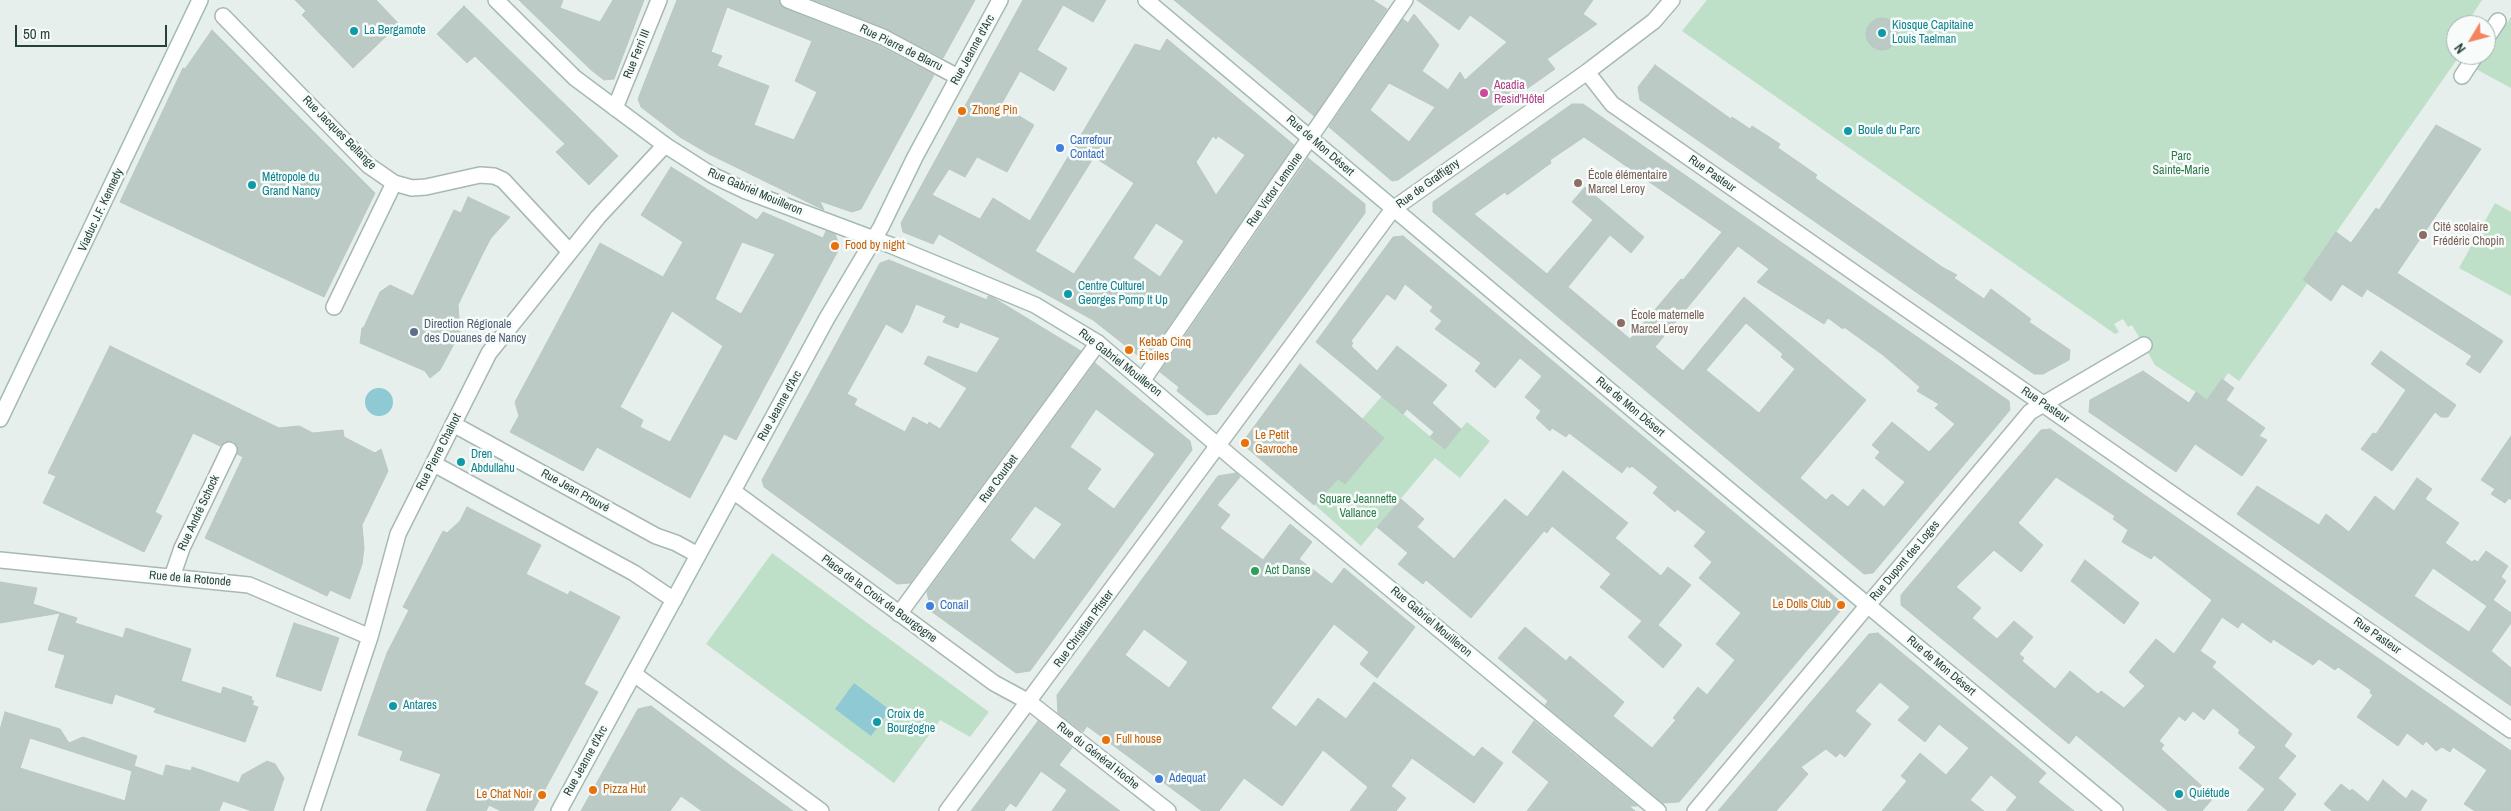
<!DOCTYPE html>
<html>
<head>
<meta charset="utf-8">
<style>
  body { margin:0 }
  #map { position:relative; width:2511px; height:811px; overflow:hidden; background:#e6efeb; font-family:"Archivo Narrow",sans-serif }
  canvas { display:block }
  .north { position:absolute; left:2446px; top:15px; width:50px; height:50px; box-sizing:border-box; background:#f7fbf9; border:1px solid #a3b1ad; border-radius:50%; rotate:233deg; font-size:14px; font-weight:700; line-height:20px; text-align:center; color:#24423a }
  .north::after { content:''; display:block; margin:auto; width:18px; height:22px; background:#f4845f; clip-path:polygon(50% 0,100% 100%,50% 72%,0 100%) }
  .scale { position:absolute; left:15px; top:25px; width:152px; height:22px; box-sizing:border-box; border:2px solid #24423a; border-top:0; padding-left:6px; font-size:15px; line-height:18px; white-space:nowrap; color:#24423a; -webkit-text-stroke:4px #f7fbf9; paint-order:stroke }
</style>
</head>
<body>
<div id="map">
<canvas width="2511" height="811"></canvas>
<div class="north">N</div>
<div class="scale">50 m</div>
</div>
<script>
const context = document.querySelector('canvas').getContext('2d');
context.lineJoin = 'round';
function fill(path, color) { context.fillStyle = color; context.fill(path, 'evenodd'); }
const shape = rows => new Path2D(rows.map(r => 'M' + r).join(''));
function stroke(path, color, width, dash) { context.strokeStyle = color; context.lineWidth = width; context.lineCap = dash ? 'butt' : 'round'; context.setLineDash(dash || []); context.stroke(path); }
function label(font, color, halo, rows, align = 'center') {
  context.font = font + ' "Archivo Narrow",sans-serif'; context.lineWidth = 5; context.setLineDash([]); context.textBaseline = 'middle'; context.strokeStyle = halo; context.fillStyle = color; for (const [text, x, y, turn = 0] of rows) {
    context.save(); context.translate(x, y); context.rotate((+turn || 0) * Math.PI / 180); context.textAlign = isNaN(turn) ? turn : align; if (halo) context.strokeText(text, 0, 0); context.fillText(text, 0, 0); context.restore();
  }
}
fill(shape([
  [1707,0,2482,0,2466,25,2456,25,2456,55,2460,55,2303,280,2307,284,2239,381,2228,373,2209,401,2155,365,2132,325,2128,327,2123,319,2114,324,2119,332,2115,334,1682,31],
  [2511,17,2511,88,2474,68,2486,55],
  [2495,203,2511,212,2511,296,2459,268],
  [1382,396,1444,448,1467,422,1490,441,1460,478,1435,458,1361,546,1315,505,1338,479,1345,484,1384,438,1362,419],
  [772,553,989,712,970,737,940,720,894,783,706,644]
]), '#bfe0c8');
fill(shape([
  '365 402a14 14 0 1 1 28 0a14 14 0 1 1-28 0Z',
  [854,683,890,710,871,736,835,709]
]), '#8ec9d4');
const building = shape([
  [295,0,376,0,399,24,353,68,302,15,306,11,295,0],
  [519,0,563,0,560,8,600,22,613,0,644,0,614,79,604,80,590,69,519,0],
  [677,0,779,0,785,9,879,46,934,75,861,209,852,212,820,201,824,210,709,154,680,137,641,107,638,99,677,0],
  [727,7,812,41,795,81,817,92,794,140,754,125,769,86,717,66,722,56,711,52,727,7],
  [814,0,975,0,943,58,886,28,814,0],
  [1023,0,1106,0,1093,22,1063,5,1037,50,1067,68,1054,91,1020,71,1001,105,1034,125,1007,172,977,157,965,177,949,169,932,195,980,219,993,198,1030,221,1135,44,1160,51,1167,39,1294,145,1145,361,1093,320,1037,289,939,234,933,244,903,232,901,223,1023,0],
  [1213,136,1216,139,1218,136,1245,155,1216,195,1196,162,1213,136],
  [1094,157,1134,183,1074,274,1035,251,1094,157],
  [1156,223,1184,241,1160,277,1133,258,1156,223],
  [1174,0,1373,0,1387,9,1314,116,1174,0],
  [1417,0,1593,0,1583,14,1597,24,1547,59,1555,69,1398,180,1392,181,1329,127,1403,19,1408,23,1414,14,1439,45,1422,71,1448,90,1460,72,1465,80,1507,42,1470,15,1459,30,1417,0],
  [1389,83,1435,107,1409,142,1370,110,1389,83],
  [464,6,618,156,589,185,556,152,565,144,475,56,467,63,437,34,464,6],
  '1866 34a16 16 0 1 1 32 0a16 16 0 1 1-32 0Z',
  [212,30,375,193,324,297,120,202,183,68,185,69,212,30],
  [1655,65,1731,119,1732,117,1750,129,1752,126,1780,144,1778,148,1817,175,1815,178,1942,267,1957,275,1954,278,1984,299,1991,289,2031,319,2029,322,2070,350,2069,360,2043,374,2034,374,1640,100,1638,87,1655,65],
  [1572,104,1583,104,2009,401,2010,410,1873,573,1864,574,1433,212,1433,202,1572,104],
  [1584,137,1722,232,1683,280,1681,279,1630,339,1568,287,1610,235,1631,253,1644,237,1585,187,1572,202,1593,220,1547,274,1474,214,1505,192,1507,195,1551,163,1550,160,1584,137],
  [1738,246,1769,269,1757,282,1824,324,1828,318,1843,329,1844,327,1883,355,1920,387,1917,391,1939,404,1935,408,1955,424,1929,452,1892,422,1872,445,1880,452,1875,458,1905,482,1884,507,1863,489,1848,507,1832,494,1826,500,1800,478,1866,400,1744,297,1683,371,1655,347,1738,246],
  [1746,323,1783,354,1781,357,1795,369,1759,413,1706,370,1746,323],
  [2436,125,2481,149,2397,273,2503,341,2480,373,2466,364,2472,356,2367,289,2362,297,2342,284,2331,301,2303,280,2336,232,2351,243,2376,208,2379,210,2436,125],
  [1308,158,1365,204,1365,213,1217,414,1207,415,1177,391,1179,387,1160,372,1308,158],
  [671,167,757,220,763,212,823,238,826,231,835,234,840,247,736,440,724,434,690,498,597,447,583,471,510,432,519,416,515,402,600,243,663,277,683,242,641,215,671,167],
  [742,242,775,254,741,314,715,299,742,242],
  [672,311,723,346,670,442,640,427,643,420,620,407,672,311],
  [468,197,510,217,491,238,483,253,458,305,460,333,440,370,430,378,425,371,360,343,362,328,364,327,380,292,390,285,413,296,454,210,461,213,468,197],
  [1403,236,1840,601,1841,610,1679,802,1663,803,1545,705,1548,701,1498,658,1525,627,1566,661,1570,656,1624,702,1613,716,1652,748,1676,720,1673,718,1698,687,1707,695,1735,660,1716,644,1741,613,1699,578,1712,562,1694,546,1706,532,1677,509,1675,512,1653,493,1658,487,1632,466,1630,468,1627,466,1622,473,1569,433,1566,437,1552,428,1550,431,1536,418,1541,411,1525,397,1542,376,1520,358,1495,388,1475,371,1481,363,1435,329,1442,321,1430,311,1433,307,1405,284,1395,300,1387,294,1351,341,1353,343,1351,346,1377,371,1397,346,1447,385,1432,403,1461,429,1445,449,1430,437,1434,432,1407,409,1403,414,1316,342,1393,237,1403,236],
  [889,260,987,300,988,296,992,297,1081,351,910,583,897,584,764,487,762,480,880,263,889,260],
  [916,304,946,316,943,322,958,328,960,322,1000,338,977,373,928,356,924,364,967,388,940,429,929,422,928,425,913,417,905,432,854,405,857,399,847,394,886,324,902,333,907,325,916,304],
  [110,346,279,428,299,426,313,433,343,430,344,437,375,453,381,449,388,471,362,525,364,548,362,564,350,599,330,590,327,596,205,538,243,457,237,454,237,445,233,441,224,442,220,446,193,433,155,512,162,516,144,552,43,503,56,476,48,473,110,346],
  [2381,351,2456,405,2448,417,2441,417,2435,412,2392,471,2361,449,2373,433,2376,434,2406,390,2371,364,2381,351],
  [1095,363,1190,441,1192,450,1030,671,1016,673,931,611,927,592,1095,363],
  [1096,409,1155,454,1114,509,1087,489,1101,469,1070,447,1096,409],
  [1035,506,1062,524,1034,560,1010,540,1035,506],
  [1300,364,1384,438,1345,484,1338,479,1314,505,1246,447,1245,439,1300,364],
  [2143,371,2189,403,2196,392,2207,400,2222,379,2234,388,2226,400,2265,428,2259,436,2267,440,2242,476,2195,444,2176,472,2089,412,2090,400,2143,371],
  [2050,429,2511,751,2511,811,2475,811,2464,804,2487,770,2453,747,2450,752,2442,747,2436,751,2426,741,2423,745,2407,733,2398,746,2357,717,2373,695,2370,693,2371,690,2338,667,2335,670,2319,659,2313,665,2273,639,2271,643,2242,622,2238,628,2222,617,2200,651,2216,662,2212,667,2292,734,2284,746,2296,756,2278,778,2296,794,2283,811,2247,811,2265,789,2239,768,2256,747,2238,733,2240,730,2213,708,2204,720,2193,711,2185,721,2179,716,2159,741,2164,745,2161,749,2214,797,2202,811,2168,811,2076,735,2069,744,2034,715,1901,605,1901,595,2041,430,2050,429],
  [2056,477,2115,516,2113,519,2128,530,2122,542,2151,559,2154,555,2212,600,2174,654,2156,639,2129,672,2145,686,2124,708,2101,691,2098,694,2070,671,2055,689,2022,661,2024,658,2019,654,2033,637,2014,621,1997,639,1972,618,1981,608,1956,587,1994,550,2021,572,2043,545,2018,523,2056,477],
  [2511,436,2511,500,2509,498,2505,503,2491,494,2495,489,2481,480,2511,436],
  [1563,471,1628,523,1615,538,1661,576,1668,567,1691,585,1658,625,1682,645,1663,668,1628,637,1642,621,1600,587,1611,574,1552,526,1547,533,1544,531,1471,618,1426,580,1423,584,1398,564,1408,553,1377,527,1401,499,1424,519,1417,527,1454,559,1505,499,1527,517,1563,471],
  [1236,473,1240,477,1217,505,1230,515,1220,528,1263,560,1290,524,1312,542,1299,559,1332,584,1344,568,1415,627,1377,678,1360,664,1369,652,1334,624,1271,708,1296,727,1318,698,1346,719,1374,682,1474,757,1482,747,1503,763,1474,803,1412,758,1391,786,1406,798,1396,811,1350,811,1368,787,1323,750,1282,806,1244,778,1219,811,1202,811,1087,726,1083,732,1058,713,1057,695,1204,495,1218,476,1236,473],
  [1144,629,1188,662,1169,688,1125,655,1144,629],
  [2417,478,2432,489,2425,499,2459,523,2445,543,2472,562,2474,560,2478,562,2486,551,2508,566,2501,577,2506,581,2493,600,2511,613,2511,623,2491,651,2511,668,2511,706,2237,514,2257,486,2319,525,2326,514,2349,532,2375,496,2394,511,2417,478],
  [2433,568,2487,606,2469,632,2414,596,2433,568],
  [467,507,541,545,526,574,568,595,570,591,620,617,584,684,598,692,533,811,501,811,489,805,486,811,426,811,441,774,400,760,403,751,358,735,387,653,409,610,403,607,443,531,447,533,460,521,467,507],
  [2085,560,2139,603,2124,624,2071,581,2085,560],
  [0,582,37,588,33,604,77,618,75,623,123,638,126,628,191,649,181,681,221,694,223,687,252,697,251,700,254,701,252,705,258,707,245,742,154,712,156,708,115,694,112,704,55,687,65,655,48,650,60,613,0,623,0,582],
  [294,623,339,638,321,691,276,676,294,623],
  [1878,633,2046,773,2038,782,2074,811,2006,811,2017,797,1991,775,1970,800,1984,811,1882,811,1907,781,1901,776,1920,753,1946,775,1969,748,1939,724,1925,742,1898,720,1910,707,1880,682,1855,711,1871,724,1845,757,1840,753,1836,757,1826,749,1801,767,1808,774,1776,811,1718,811,1869,634,1878,633],
  [651,706,731,766,793,811,702,811,681,796,670,811,581,811,638,709,651,706],
  [5,712,60,729,69,743,83,737,137,756,134,766,163,776,166,765,191,771,192,767,239,783,242,775,267,761,275,764,284,778,273,811,252,811,223,801,219,811,0,811,0,730,5,712],
  [30,738,132,771,125,801,20,768,30,738],
  [1038,721,1072,748,1059,765,1120,811,1052,811,1067,790,1041,771,1016,807,1010,803,1004,811,971,811,1038,721],
  [1534,721,1637,806,1629,806,1635,811,1527,811,1549,782,1512,752,1534,721],
  [2383,780,2406,799,2412,790,2427,800,2420,811,2332,811,2324,804,2341,784,2350,791,2352,789,2368,802,2383,780]
]);
fill(building, '#bbcac4');
stroke(building, '#b8c9c2', 1);
const street = shape([
  [788,0,883,37,958,77],
  [223,16,368,165,394,183,412,188,426,187,480,175,494,176,503,180,570,252],
  [2486,39,2498,21],
  [1587,72,1612,104,2511,730],
  [2462,76,2476,55],
  [615,108,659,0],
  [334,307,394,183],
  [1143,380,1405,0],
  [453,424,656,536,676,543,698,555],
  [434,464,634,573,674,600],
  [733,491,994,683,1029,702,1168,811],
  [0,560,249,585,370,637],
  [172,577,182,548,229,450],
  [899,614,1098,343],
  [634,674,821,811],
  [312,811,370,637,398,534,489,353,598,217,665,145],
  [947,811,1393,209,1587,72,1654,21,1672,0],
  [1695,811,2030,412,2144,345]
]);
const secondary = shape([
  [496,0,575,78,665,145,712,175,746,191,890,245,1035,305,1098,343,1236,461,1658,811],
  [1146,0,1627,405,2115,811],
  [0,419,200,0],
  [559,811,827,318,881,227,915,157,1000,0]
]);
stroke(street, '#a8b8b2', 18);
stroke(secondary, '#a4bbb3', 18);
stroke(street, '#fff', 15);
stroke(secondary, '#fff', 15);
for (const [x, y, r, color] of [
  [354,31,5,"#0f9aa8"],
  [1882,33,5,"#0f9aa8"],
  [1484,93,5,"#d1479c"],
  [962,111,5,"#e8710a"],
  [1848,131,5,"#0f9aa8"],
  [1060,148,5,"#3f7fe0"],
  [1578,183,5,"#8d6e63"],
  [252,185,5,"#0f9aa8"],
  [2423,235,5,"#8d6e63"],
  [835,246,5,"#e8710a"],
  [1068,294,5,"#0f9aa8"],
  [1621,323,5,"#8d6e63"],
  [414,332,5,"#5c6f8a"],
  [1129,350,5,"#e8710a"],
  [1245,443,5,"#e8710a"],
  [461,462,5,"#0f9aa8"],
  [1255,571,5,"#2e9e5b"],
  [1841,605,5,"#e8710a"],
  [930,606,5,"#3f7fe0"],
  [393,706,5,"#0f9aa8"],
  [877,722,5,"#0f9aa8"],
  [1106,740,5,"#e8710a"],
  [1159,779,5,"#3f7fe0"],
  [593,790,5,"#e8710a"],
  [2179,794,5,"#0f9aa8"],
  [542,795,5,"#e8710a"]
]) { const dot = new Path2D(); dot.arc(x, y, r, 0, 2 * Math.PI); context.fillStyle = color; context.fill(dot); stroke(dot, '#f7fbf9', 2); }
label('12px', '#0d838f', '#f7fbf9', [
  ["Kiosque Capitaine",1892,26],
  ["Louis Taelman",1892,40],
  ["La Bergamote",364,31],
  ["Boule du Parc",1858,131],
  ["Métropole du",262,178],
  ["Grand Nancy",262,192],
  ["Centre Culturel",1078,287],
  ["Georges Pomp It Up",1078,301],
  ["Dren",471,455],
  ["Abdullahu",471,469],
  ["Antares",403,706],
  ["Croix de",887,715],
  ["Bourgogne",887,729],
  ["Quiétude",2189,794]
], 'left');
label('12px', '#24423a', '#f7fbf9', [
  ["Rue Pierre de Blarru",901,48,26],
  ["Rue Jeanne d'Arc",973,50,-61],
  ["Rue Ferri III",637,54,-68],
  ["Rue Jacques Bellange",339,133,45],
  ["Rue de Mon Désert",1320,146,41],
  ["Rue Pasteur",1712,174,35],
  ["Rue de Graffigny",1428,184,-36],
  ["Rue Victor Lemoine",1275,190,-55],
  ["Rue Gabriel Mouilleron",755,192,23],
  ["Viaduc J.F. Kennedy",101,210,-65],
  ["Rue Gabriel Mouilleron",1120,363,38],
  ["Rue Pasteur",2045,405,34],
  ["Rue Jeanne d'Arc",780,406,-61],
  ["Rue de Mon Désert",1630,407,40],
  ["Rue Pierre Chalnot",439,452,-63],
  ["Rue Courbet",999,479,-54],
  ["Rue Jean Prouvé",575,491,29],
  ["Rue André Schock",199,513,-65],
  ["Rue Dupont des Loges",1905,561,-50],
  ["Rue de la Rotonde",190,579,5],
  ["Place de la Croix de Bourgogne",879,599,36],
  ["Rue Gabriel Mouilleron",1431,622,40],
  ["Rue Christian Pfister",1084,629,-54],
  ["Rue Pasteur",2377,636,35],
  ["Rue de Mon Désert",1941,666,40],
  ["Rue du Général Hoche",1098,756,38],
  ["Rue Jeanne d'Arc",586,761,-61]
]);
label('12px', '#b23c85', '#f7fbf9', [
  ["Acadia",1494,86],
  ["Resid'Hôtel",1494,100]
], 'left');
label('12px', '#c56008', '#f7fbf9', [
  ["Zhong Pin",972,111],
  ["Food by night",845,246],
  ["Kebab Cinq",1139,343],
  ["Étoiles",1139,357],
  ["Le Petit",1255,436],
  ["Gavroche",1255,450],
  ["Le Dolls Club",1831,605,"right"],
  ["Full house",1116,740],
  ["Pizza Hut",603,790],
  ["Le Chat Noir",532,795,"right"]
], 'left');
label('12px', '#366cbe', '#f7fbf9', [
  ["Carrefour",1070,141],
  ["Contact",1070,155],
  ["Conail",940,606],
  ["Adequat",1169,779]
], 'left');
label('12px', '#2d7a4b', '#f7fbf9', [
  ["Parc",2181,157],
  ["Sainte-Marie",2181,171],
  ["Square Jeannette",1358,500],
  ["Vallance",1358,514]
]);
label('12px', '#785e54', '#f7fbf9', [
  ["École élémentaire",1588,176],
  ["Marcel Leroy",1588,190],
  ["Cité scolaire",2433,228],
  ["Frédéric Chopin",2433,242],
  ["École maternelle",1631,316],
  ["Marcel Leroy",1631,330]
], 'left');
label('12px', '#4e5e75', '#f7fbf9', [
  ["Direction Régionale",424,325],
  ["des Douanes de Nancy",424,339]
], 'left');
label('12px', '#27864d', '#f7fbf9', [
  ["Act Danse",1265,571]
], 'left');
</script>
</body>
</html>
